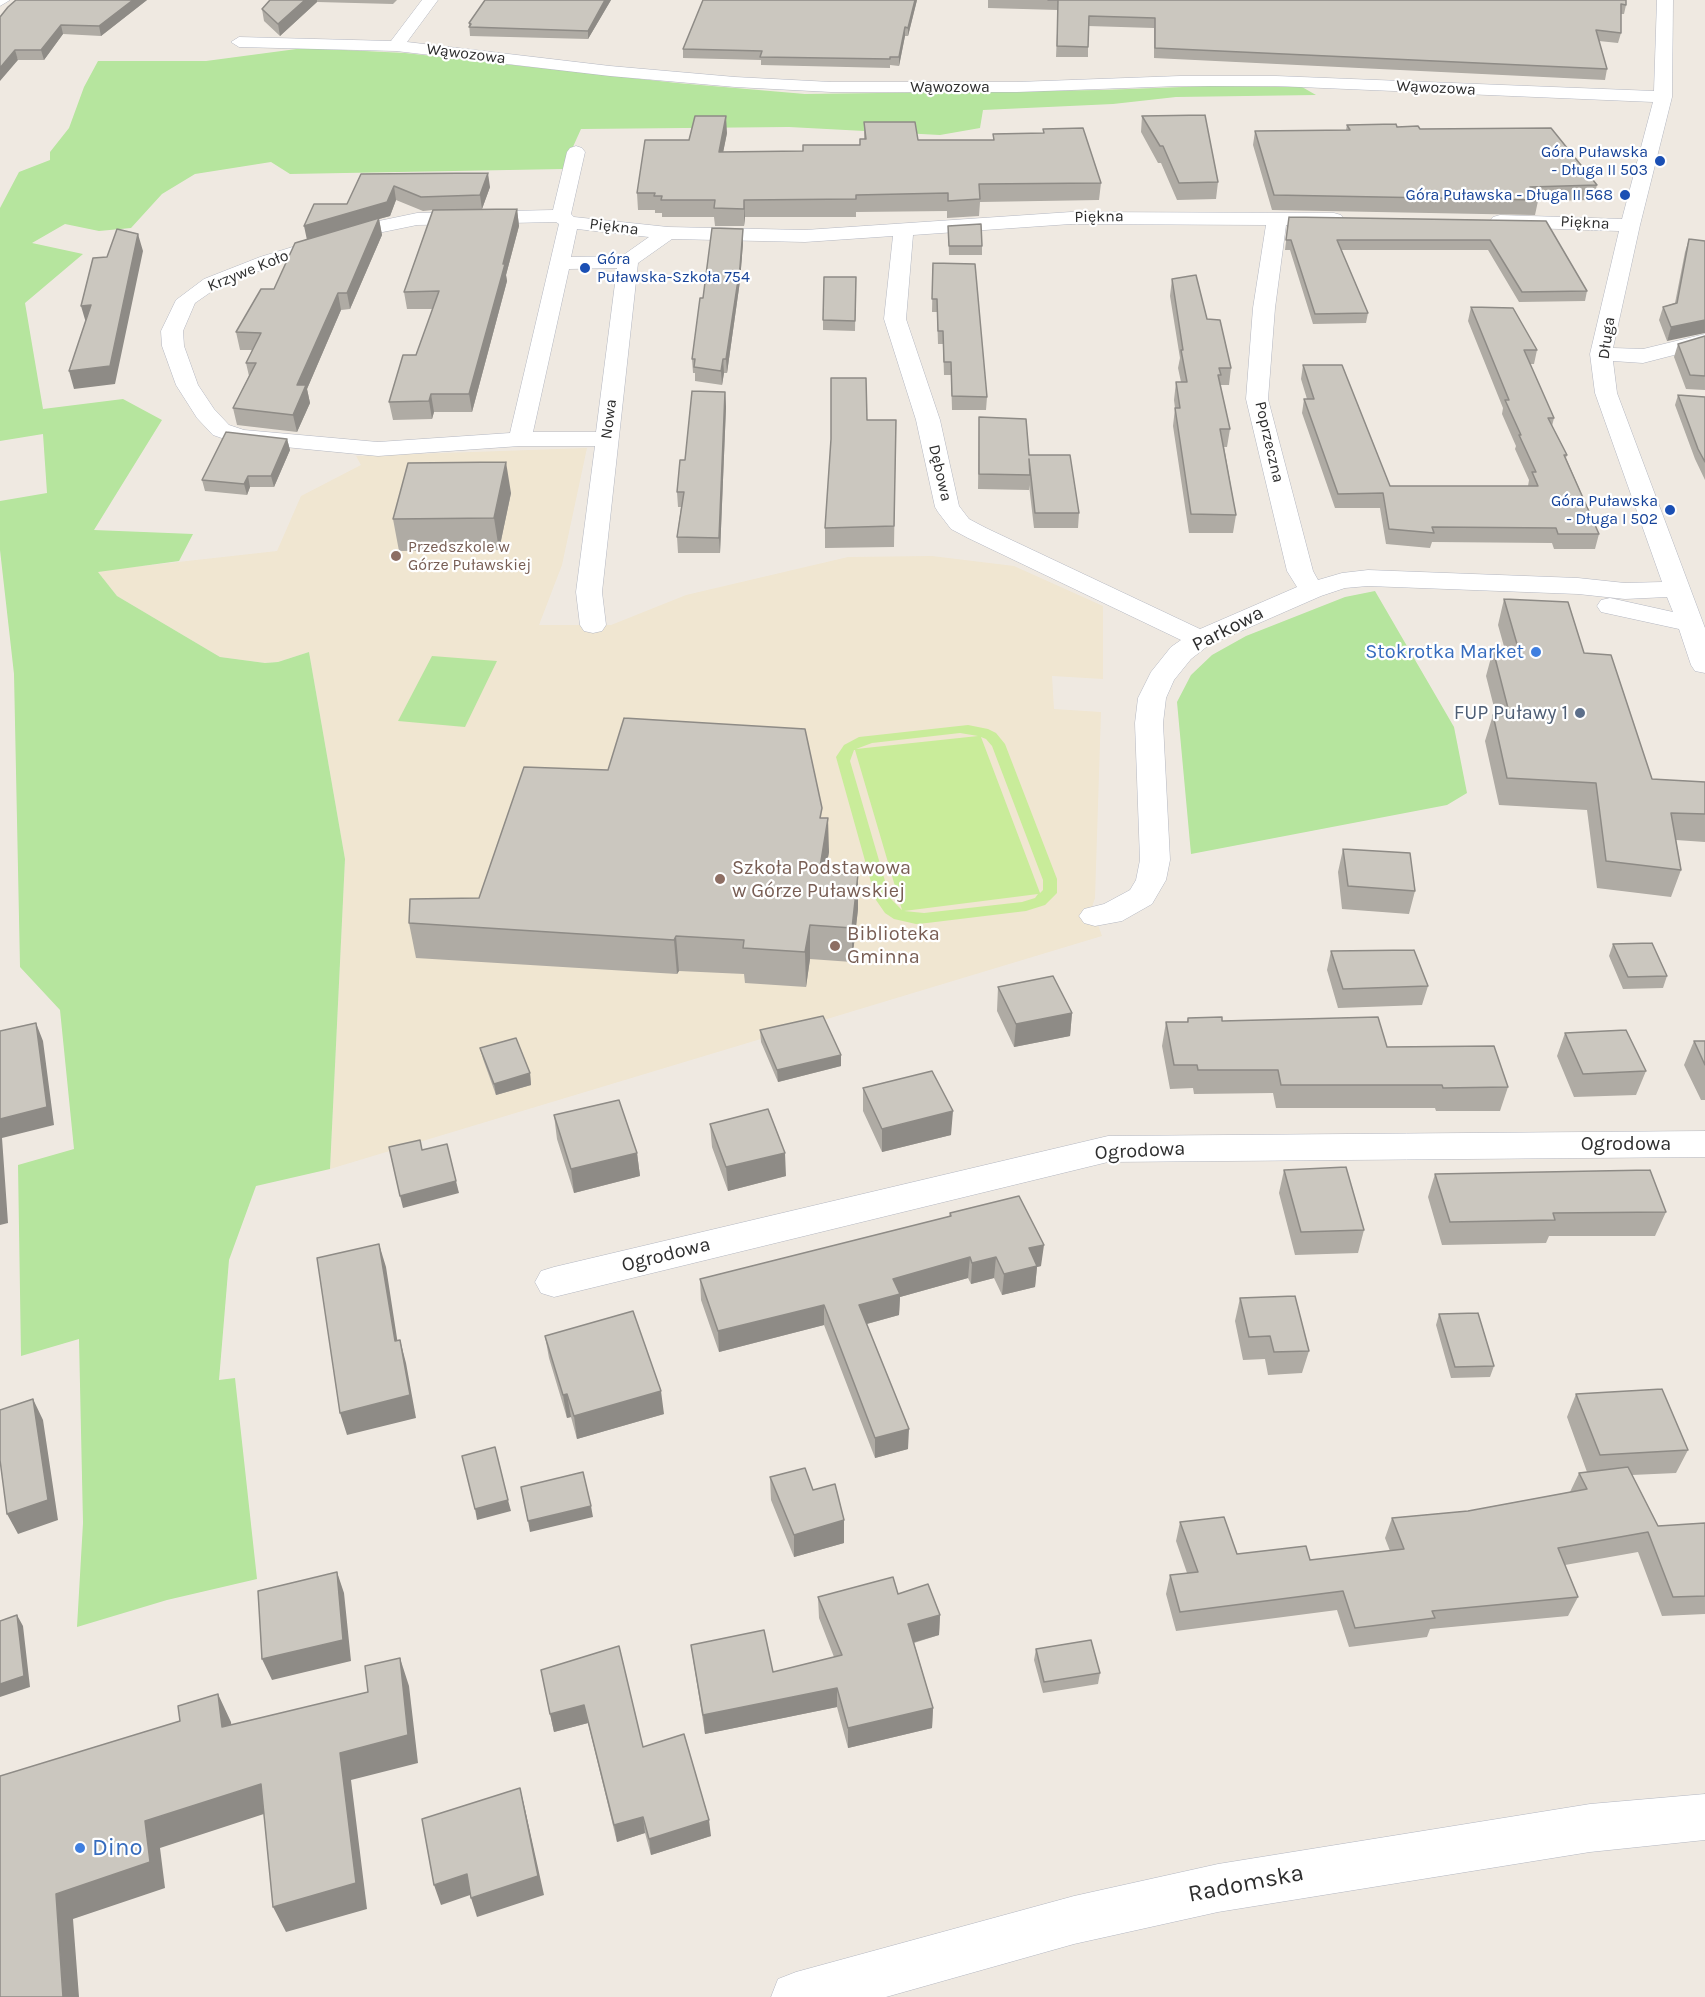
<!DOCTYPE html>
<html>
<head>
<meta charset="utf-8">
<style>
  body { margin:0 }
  canvas { display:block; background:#efe9e1 }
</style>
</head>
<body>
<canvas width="1705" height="1997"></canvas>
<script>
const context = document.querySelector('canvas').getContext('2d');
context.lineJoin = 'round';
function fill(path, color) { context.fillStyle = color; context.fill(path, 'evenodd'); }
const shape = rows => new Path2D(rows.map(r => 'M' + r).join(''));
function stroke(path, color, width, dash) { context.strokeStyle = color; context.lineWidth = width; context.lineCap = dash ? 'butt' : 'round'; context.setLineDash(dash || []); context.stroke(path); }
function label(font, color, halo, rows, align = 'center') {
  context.font = font + ' Karla,sans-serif'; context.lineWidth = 4.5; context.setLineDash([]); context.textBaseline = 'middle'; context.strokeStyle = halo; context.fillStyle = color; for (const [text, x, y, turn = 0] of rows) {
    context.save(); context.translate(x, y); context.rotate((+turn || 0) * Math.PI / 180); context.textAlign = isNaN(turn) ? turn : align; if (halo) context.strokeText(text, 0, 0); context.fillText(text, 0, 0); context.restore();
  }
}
fill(shape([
  [587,448,562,565,539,625,611,625,686,595,848,557,932,556,1014,566,1103,606,1103,679,1052,676,1054,709,1101,712,1095,898,1092,907,1102,936,330,1169,345,859,309,652,278,662,265,663,220,657,117,596,97,571,277,551,301,496,361,465,356,456]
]), '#f0e6d1');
fill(shape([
  [304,48,405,53,677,83,805,94,1102,90,1210,86,1302,87,1316,95,1176,97,1113,104,983,110,980,128,940,135,789,127,581,129,563,169,290,174,271,162,195,174,162,194,131,228,99,231,65,224,32,243,83,254,25,303,43,409,123,399,162,420,94,530,193,534,179,561,98,572,117,596,220,657,265,663,278,662,309,652,345,859,330,1169,256,1186,229,1260,219,1380,235,1378,257,1579,167,1600,77,1627,83,1523,79,1339,21,1356,18,1165,74,1149,60,1010,20,967,14,674,0,550,0,501,47,493,43,434,0,441,0,208,19,172,50,160,50,152,69,128,84,87,98,61,206,61],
  [1375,591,1454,727,1467,793,1447,805,1191,854,1177,702,1191,675,1212,655,1246,636,1345,597],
  [432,656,497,661,465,727,398,721]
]), '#b6e59e');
fill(shape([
  [968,725,988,729,996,733,1005,744,1057,879,1057,893,1045,905,1026,911,927,923,916,924,894,919,885,913,876,900,836,757,844,745,859,737],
  [960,733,978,736,856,749,872,743],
  [981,737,986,739,992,746,1043,880,1043,890,1040,893],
  [854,750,855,750,902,910,890,898,850,761],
  [1038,894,1035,898,1022,902,924,913,904,911]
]), '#c9ec9a');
const minor = shape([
  [422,0,438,0,407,42,610,66,735,77,831,82,1017,82,1180,76,1276,76,1654,91,1657,0,1673,0,1672,97,1640,225,1613,348,1643,349,1705,334,1705,347,1643,363,1613,361,1617,393,1705,628,1705,673,1695,671,1691,665,1679,629,1601,612,1597,606,1601,600,1610,598,1673,612,1667,597,1625,599,1578,594,1368,586,1345,588,1321,596,1209,645,1191,659,1174,680,1166,698,1163,723,1170,860,1166,880,1152,904,1122,921,1095,926,1084,923,1079,916,1084,909,1104,904,1130,890,1136,880,1140,860,1135,723,1138,698,1151,672,1171,647,1181,640,968,538,951,529,938,512,935,507,916,420,884,319,893,236,805,242,672,239,638,263,602,592,606,625,602,631,593,633,584,631,580,625,576,592,595,446,520,446,378,456,233,442,213,435,197,418,176,385,162,346,161,331,176,300,204,279,260,257,374,222,417,213,553,210,567,152,570,148,576,146,582,148,585,152,571,214,574,217,668,227,805,230,1071,212,1334,213,1341,215,1344,219,1341,223,1286,225,1275,308,1268,399,1313,571,1318,580,1342,573,1368,570,1578,578,1625,583,1662,582,1595,393,1590,354,1619,231,1500,227,1493,225,1490,221,1493,217,1500,215,1622,219,1653,102,1276,86,1180,86,1017,92,831,92,735,87,610,76,396,51,239,47,231,42,239,37,391,41,422,0],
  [556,222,559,224,510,433,378,442,244,430,229,425,214,409,198,385,184,346,183,331,195,303,218,287,274,265,378,233,417,225,556,222],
  [1071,224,1266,225,1253,308,1246,399,1287,571,1297,587,1200,629,986,528,969,519,959,506,940,420,906,319,913,235,1071,224],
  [577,229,649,237,622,256,571,257,577,229],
  [617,268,596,432,533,432,569,269,617,268],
  [1705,1131,1705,1157,1108,1162,554,1297,541,1293,535,1282,541,1271,554,1267,1108,1136,1705,1131]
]);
const tertiary = shape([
  [0,0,10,0,0,6,0,0]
]);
const secondary = shape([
  [1705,1794,1705,1840,1590,1852,1218,1912,1074,1944,886,1997,771,1997,778,1979,796,1972,1074,1896,1218,1864,1590,1804,1705,1794]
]);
stroke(minor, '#b4b7c1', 1);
stroke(tertiary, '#b4b7c1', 1);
stroke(secondary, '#b4b7c1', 1);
fill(minor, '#fff');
fill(tertiary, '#fff');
fill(secondary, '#fff');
fill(shape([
  [147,0,101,36,63,34,44,60,18,60,0,17],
  [270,0,397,0,393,4,317,2,280,36,264,21,262,9],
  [611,0,588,39,470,36,469,23],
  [917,0,908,36,905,36,899,66,890,65,890,68,761,65,761,60,683,58,683,49],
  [988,0,1626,0,1626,5,1624,14,1621,14,1621,33,1618,43,1599,41,1607,69,1605,80,1154,58,1154,28,1088,26,1088,57,1056,57,1058,10,988,8],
  [1142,116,1218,182,1216,199,1177,200,1161,163,1158,163,1141,132],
  [864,122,918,140,993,140,993,134,1043,133,1043,129,1101,183,1099,200,980,202,979,216,947,218,947,211,856,212,856,217,745,217,744,226,715,226,714,217,662,217,662,213,655,213,655,210,638,210,637,193,689,140,727,133,723,152,803,151,860,145,864,139],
  [1347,125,1397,127,1420,129,1597,185,1593,200,1538,201,1535,215,1272,210,1253,145,1255,131,1346,130],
  [361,174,490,187,482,209,517,209,519,226,506,275,507,281,472,412,434,412,432,419,393,420,389,402,416,355,433,309,407,309,404,292,433,210,423,211,396,200,390,216,379,219,382,235,350,309,341,310,307,389,310,403,297,432,237,425,233,408,249,376,246,363,252,350,240,350,236,332,274,289,307,240,347,204],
  [1289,217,1546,221,1587,291,1585,301,1519,302,1488,250,1341,250,1368,313,1366,323,1313,324,1290,250,1285,250],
  [948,226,982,246,982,255,949,255],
  [743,229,743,243,740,281,727,373,724,373,722,385,695,381,695,373,693,373,692,359,703,298],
  [1689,239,1705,241,1667,341,1659,320,1663,307,1675,303,1685,252],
  [933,263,987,397,986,410,952,410,951,375,944,375,943,344,938,344,937,312,932,312],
  [856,277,855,331,823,330,823,320],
  [1172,279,1207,319,1231,368,1229,385,1220,385,1230,429,1227,447,1224,447,1236,515,1233,533,1189,533,1173,426,1175,408,1174,400,1176,382,1181,382,1178,368,1180,358,1170,296],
  [1471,307,1537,350,1534,364,1530,364,1554,418,1552,426,1567,455,1566,458,1599,534,1595,549,1554,549,1552,543,1432,542,1430,548,1386,544,1380,508,1335,508,1302,413,1304,399,1307,399,1301,379,1303,365,1390,486,1528,486,1529,480,1515,449,1516,446,1502,414,1503,408,1468,321],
  [1705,336,1705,390,1686,389,1674,357,1678,344],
  [725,392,726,407,720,553,678,553,677,537,681,507,678,507,677,492,685,460],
  [1678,395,1705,397,1705,480,1695,459,1675,405],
  [979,417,1029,455,1079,513,1078,528,1034,528,1029,485,1029,490,978,489],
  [896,420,894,547,825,548,825,528],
  [287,439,290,450,274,487,250,487,247,495,205,491,202,480],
  [511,493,499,550,399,551,393,519],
  [1504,599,1584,653,1652,779,1705,782,1705,842,1676,840,1681,870,1671,897,1597,888,1587,810,1499,805,1485,741,1493,715,1496,715,1486,676,1493,650,1505,650,1498,625],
  [822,818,829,852,825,873,858,874,858,909,852,962,810,959,806,987,745,983,744,974,679,971,677,974,416,958,409,923,479,898],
  [1343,849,1415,891,1409,914,1342,909,1338,872],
  [1613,944,1667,976,1663,988,1623,989,1609,956],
  [1331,951,1428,986,1422,1005,1338,1008,1327,970],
  [998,987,1072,1013,1070,1036,1014,1047,997,1011],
  [1188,1018,1222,1021,1387,1047,1508,1087,1500,1111,1436,1111,1435,1108,1276,1108,1273,1093,1194,1094,1193,1088,1170,1089,1162,1046,1166,1022,1187,1022],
  [760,1030,841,1055,841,1066,778,1082,761,1042],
  [1565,1033,1646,1071,1636,1095,1574,1097,1557,1056],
  [1694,1041,1705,1041,1705,1100,1701,1100,1684,1065],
  [480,1048,530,1073,531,1085,496,1095,483,1059],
  [863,1088,951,1135,882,1152,863,1111],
  [554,1115,637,1153,640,1176,574,1193,557,1139],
  [710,1124,786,1176,728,1191,712,1147],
  [1284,1170,1364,1230,1358,1253,1295,1255,1279,1193],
  [1435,1174,1666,1212,1655,1236,1549,1236,1546,1243,1442,1245,1428,1197],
  [950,1213,1041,1266,1037,1267,1035,1287,1002,1295,994,1278,971,1284,968,1278,900,1297,899,1315,867,1324,908,1449,875,1458,824,1325,719,1352,701,1300,700,1279,949,1217],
  [1240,1298,1309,1351,1302,1373,1268,1375,1265,1359,1243,1360,1235,1321],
  [1439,1314,1494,1366,1490,1377,1451,1378,1436,1325],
  [545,1336,664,1414,577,1439,571,1417,567,1418,549,1358],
  [1576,1394,1688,1450,1676,1473,1632,1475,1658,1526,1705,1523,1705,1614,1662,1616,1638,1552,1565,1565,1578,1597,1568,1616,1430,1629,1427,1637,1349,1647,1337,1610,1176,1631,1166,1594,1170,1575,1187,1573,1176,1541,1180,1522,1237,1554,1310,1560,1390,1551,1385,1538,1392,1518,1468,1511,1570,1492,1579,1473,1587,1472,1567,1417],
  [770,1477,813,1490,844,1543,794,1557,771,1500],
  [898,1594,940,1615,939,1635,914,1643,933,1708,932,1728,848,1748,837,1707,705,1734,694,1665,691,1645,773,1672,834,1657,819,1618,818,1597],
  [1036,1649,1100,1673,1098,1684,1043,1693,1034,1660],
  [541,1670,643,1747,711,1836,651,1855,645,1833,617,1842,588,1723,554,1732]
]), '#afaba4');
fill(shape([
  [133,0,147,0,101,36,99,26],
  [305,0,317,0,317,2,280,36,278,24],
  [605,0,611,0,588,39,588,31],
  [915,0,917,0,908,36,908,28],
  [61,25,63,34,44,60,41,50],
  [905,27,905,36,899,66,899,57],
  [15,50,18,60,0,81,0,68],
  [726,116,727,133,720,168,719,152],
  [488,173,490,187,482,209,480,195],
  [394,186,396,200,390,216,379,219,382,235,350,309,347,293,307,240,304,226],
  [744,200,745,217,744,226],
  [517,209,519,226,506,275,507,281,472,412,469,394],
  [743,229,743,243,740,281,727,373,726,359],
  [138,234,143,251,115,384,74,389,69,371],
  [338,293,341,310,307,389,310,403,297,432,293,415,297,385],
  [91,305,86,323,81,306],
  [1705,320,1705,333,1667,341,1671,327],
  [723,359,724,373,722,385,721,371],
  [725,392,726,407,720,553,719,538],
  [431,394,434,412,432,419,429,401],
  [287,439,290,450,274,487,271,476],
  [506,462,511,493,499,550,494,518],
  [248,476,250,487,247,495,244,484],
  [828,818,829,852,819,907,819,873],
  [858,874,858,909,852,962,852,928],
  [810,925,810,959,806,987,805,952],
  [676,936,679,971,677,974,674,940],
  [1072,1013,1070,1036,1014,1047,1016,1024],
  [36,1023,43,1041,54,1125,2,1138,8,1223,0,1225,0,1119],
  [841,1055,841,1066,778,1082,777,1070],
  [530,1073,531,1085,496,1095,494,1084],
  [953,1111,951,1135,882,1152,882,1129],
  [637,1153,640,1176,574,1193,571,1169],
  [785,1153,786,1176,728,1191,726,1167],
  [456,1181,459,1193,403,1208,400,1196],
  [379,1244,386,1267,401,1364,395,1341],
  [1044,1245,1041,1266,1037,1267,1035,1287,1002,1295,1004,1274,1029,1248],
  [970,1257,968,1278,900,1297,899,1315,859,1326,859,1305,893,1279],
  [996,1257,994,1278,971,1284,972,1263],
  [824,1305,824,1325,719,1352,718,1331],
  [400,1340,406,1363,416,1418,347,1435,340,1413],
  [661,1391,664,1414,577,1439,574,1416],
  [567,1394,571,1417,567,1418,563,1395],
  [33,1399,43,1420,58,1520,18,1534,7,1514],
  [909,1429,908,1449,875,1458,875,1438],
  [508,1500,511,1511,477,1520,475,1509],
  [591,1506,593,1517,530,1532,528,1521],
  [844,1520,844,1543,794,1557,794,1535],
  [337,1572,344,1593,351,1661,272,1680,262,1659],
  [17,1615,23,1626,30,1687,0,1697,0,1684],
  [940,1615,939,1635,908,1644,908,1624],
  [400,1658,409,1686,418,1763,351,1780,367,1909,286,1932,273,1907,340,1753],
  [837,1688,837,1707,705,1734,703,1715],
  [218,1694,231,1722,235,1755,222,1727],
  [584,1705,588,1723,554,1732,550,1714],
  [933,1708,932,1728,848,1748,848,1728],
  [261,1784,273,1811,160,1848,165,1888,73,1919,79,1997,63,1997,56,1894,145,1821],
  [520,1788,525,1809,544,1895,477,1917,471,1898],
  [643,1817,645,1833,617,1842,614,1825],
  [709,1820,711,1836,651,1855,649,1839],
  [467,1874,473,1894,441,1905,434,1885]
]), '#8e8b86');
const building = shape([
  [16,0,133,0,99,26,61,25,41,50,15,50,0,68,0,17,8,7,16,0],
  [270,0,305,0,278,24,262,9,270,0],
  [485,0,605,0,588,31,469,27,471,24,469,23,485,0],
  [703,0,915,0,908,28,905,27,899,57,890,57,890,59,760,57,762,51,683,49,703,0],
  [1048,0,1626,0,1626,5,1621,4,1621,33,1596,30,1607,69,1155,48,1155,18,1089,16,1088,47,1057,46,1058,0,1048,0],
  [1205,115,1218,182,1179,183,1163,146,1160,146,1142,116,1205,115],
  [695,116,726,116,719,152,803,151,803,145,860,145,860,139,866,139,864,122,915,122,918,140,994,140,993,134,1044,133,1043,129,1083,128,1101,183,979,184,980,199,948,201,948,193,856,195,856,199,744,200,744,209,714,208,715,200,661,200,662,196,654,196,655,193,637,193,645,140,689,140,695,116],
  [1396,124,1397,127,1418,126,1420,129,1551,128,1597,185,1530,187,1538,200,1274,195,1255,131,1350,130,1347,125,1396,124],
  [488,173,480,195,421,197,394,186,387,202,304,226,314,204,347,204,361,174,488,173],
  [517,209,503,264,505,264,469,394,431,394,429,401,389,402,403,355,416,355,439,291,404,292,433,210,517,209],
  [1289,217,1546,221,1587,291,1522,292,1490,240,1337,240,1368,313,1315,314,1291,240,1286,240,1289,217],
  [379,218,347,293,338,293,297,385,306,385,293,415,233,408,256,363,246,363,261,333,236,332,261,289,274,289,295,243,379,218],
  [981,224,982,246,949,246,948,226,981,224],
  [712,228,743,229,740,267,726,359,723,359,721,371,694,367,695,359,692,359,700,298,703,298,712,228],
  [117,229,138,234,110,366,69,371,91,305,81,306,93,258,107,257,117,229],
  [1689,239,1705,241,1705,320,1671,327,1663,307,1677,303,1689,239],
  [933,263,975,264,987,397,952,396,951,362,944,362,943,331,938,331,937,299,932,299,933,263],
  [1196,275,1207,319,1220,320,1231,368,1219,368,1221,375,1218,375,1230,429,1220,429,1236,515,1191,514,1175,408,1180,408,1176,382,1187,382,1181,350,1183,350,1172,279,1196,275],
  [824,277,856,277,855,321,823,320,824,277],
  [1471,307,1513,308,1537,350,1524,350,1554,418,1548,418,1567,455,1564,455,1599,534,1558,534,1556,528,1432,527,1434,533,1389,529,1383,493,1338,494,1304,399,1314,399,1303,365,1342,365,1390,486,1538,486,1532,472,1536,472,1519,435,1521,435,1505,400,1509,400,1471,307],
  [1705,336,1705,376,1690,375,1678,344,1705,336],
  [831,378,866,378,867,420,896,420,894,526,825,528,831,439,831,378],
  [692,391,725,392,719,538,677,537,684,492,677,492,680,460,685,460,692,391],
  [1678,395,1705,397,1705,462,1698,449,1678,395],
  [979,417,1026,419,1029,455,1070,455,1079,513,1035,513,1029,459,1030,475,979,474,979,417],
  [226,432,287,439,271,476,248,476,244,484,202,480,226,432],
  [506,462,494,518,393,519,408,463,506,462],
  [1504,599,1568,602,1584,653,1611,655,1652,779,1705,782,1705,814,1671,813,1681,870,1606,861,1596,783,1507,778,1493,715,1510,716,1493,650,1519,651,1504,599],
  [624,718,805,729,822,808,820,818,828,818,819,873,858,874,852,928,810,925,805,952,743,948,744,940,676,936,674,940,409,923,410,899,479,898,524,767,608,770,624,718],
  [1343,849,1410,853,1415,891,1348,886,1343,849],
  [1652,943,1667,976,1628,977,1613,944,1652,943],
  [1414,950,1428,986,1343,989,1331,951,1414,950],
  [1053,976,1072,1013,1016,1024,998,987,1053,976],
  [823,1016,841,1055,777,1070,760,1030,823,1016],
  [1222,1017,1222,1021,1378,1017,1387,1047,1494,1046,1508,1087,1443,1088,1442,1085,1281,1085,1278,1070,1198,1070,1197,1065,1174,1065,1166,1022,1188,1022,1188,1018,1222,1017],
  [36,1023,47,1107,0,1119,0,1031,36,1023],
  [1626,1030,1646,1071,1583,1074,1565,1033,1626,1030],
  [516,1038,530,1073,494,1084,480,1048,516,1038],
  [1694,1041,1705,1041,1705,1065,1694,1041],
  [932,1071,953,1111,882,1129,863,1088,932,1071],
  [619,1100,637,1153,571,1169,554,1115,619,1100],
  [768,1109,785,1153,726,1167,710,1124,768,1109],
  [420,1140,422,1150,447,1144,456,1181,400,1196,389,1147,420,1140],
  [1346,1167,1364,1230,1301,1232,1284,1170,1346,1167],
  [1650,1170,1666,1212,1553,1213,1555,1220,1450,1222,1435,1174,1650,1170],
  [1019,1196,1044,1245,1029,1248,1037,1266,1004,1274,996,1257,972,1263,970,1257,893,1279,900,1294,859,1305,909,1429,875,1438,824,1305,718,1331,700,1279,951,1216,950,1213,1019,1196],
  [379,1244,395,1341,400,1340,410,1395,340,1413,317,1258,379,1244],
  [1295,1296,1309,1351,1274,1352,1270,1336,1249,1337,1240,1298,1295,1296],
  [633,1311,661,1391,574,1416,567,1394,563,1395,545,1336,633,1311],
  [1478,1313,1494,1366,1455,1367,1439,1314,1478,1313],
  [1662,1389,1688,1450,1600,1455,1576,1394,1662,1389],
  [33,1399,48,1500,7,1514,0,1460,0,1410,33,1399],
  [495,1447,508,1500,475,1509,462,1456,495,1447],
  [1628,1467,1658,1526,1705,1523,1705,1596,1673,1597,1648,1532,1558,1548,1578,1597,1432,1611,1435,1618,1355,1628,1343,1591,1180,1612,1170,1575,1198,1572,1180,1522,1224,1517,1237,1554,1306,1546,1310,1560,1404,1549,1392,1518,1468,1511,1587,1489,1579,1473,1628,1467],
  [805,1468,813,1490,835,1484,844,1520,794,1535,770,1477,805,1468],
  [583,1472,591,1506,528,1521,521,1487,583,1472],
  [337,1572,343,1640,262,1659,258,1591,337,1572],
  [893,1577,898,1594,928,1584,940,1615,908,1624,933,1708,848,1728,837,1688,703,1715,691,1645,764,1630,773,1672,842,1655,818,1597,893,1577],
  [17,1615,24,1676,0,1684,0,1621,17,1615],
  [1091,1640,1100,1673,1044,1682,1036,1649,1091,1640],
  [619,1646,643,1747,684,1734,709,1820,649,1839,643,1817,614,1825,584,1705,550,1714,541,1670,619,1646],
  [400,1658,408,1735,340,1753,356,1883,273,1907,261,1784,145,1821,150,1862,56,1894,63,1997,0,1997,0,1776,180,1721,178,1706,218,1694,222,1727,368,1692,365,1666,400,1658],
  [520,1788,538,1876,471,1898,467,1874,434,1885,422,1819,520,1788]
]);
fill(building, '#cbc7bf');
stroke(building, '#8e8b86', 1.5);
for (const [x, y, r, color] of [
  [1660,161,6,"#1a4fb4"],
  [1625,195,6,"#1a4fb4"],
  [585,268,6,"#1a4fb4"],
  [1670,510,6,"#1a4fb4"],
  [396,556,6,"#8d6e63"],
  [1536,652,6,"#3f7fe0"],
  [1580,713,6,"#5c6f8a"],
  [720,879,6,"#8d6e63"],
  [835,946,6,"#8d6e63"],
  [80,1848,6,"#3f7fe0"]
]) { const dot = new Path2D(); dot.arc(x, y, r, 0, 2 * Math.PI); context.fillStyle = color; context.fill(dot); stroke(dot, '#fff', 2); }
label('16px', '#2e2e2e', '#fff', [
  ["Wąwozowa",466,54,7],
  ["Wąwozowa",950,87],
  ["Wąwozowa",1436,88,3],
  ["Piękna",1099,217,-1],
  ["Piękna",1585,223,3],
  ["Piękna",614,227,7],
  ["Krzywe Koło",248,271,-22],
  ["Długa",1607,338,-82],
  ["Nowa",609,419,-83],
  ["Poprzeczna",1269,442,77],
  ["Dębowa",940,473,77]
]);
label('16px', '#164399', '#fff', [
  ["Góra Puławska",1648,152],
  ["- Długa II 503",1648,170],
  ["Góra Puławska - Długa II 568",1613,195],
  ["Góra",597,259,"left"],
  ["Puławska-Szkoła 754",597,277,"left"],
  ["Góra Puławska",1658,501],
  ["- Długa I 502",1658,519]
], 'right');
label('16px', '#785e54', '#fff', [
  ["Przedszkole w",408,547],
  ["Górze Puławskiej",408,565]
], 'left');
label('20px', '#2e2e2e', '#fff', [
  ["Parkowa",1228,629,-27],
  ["Ogrodowa",1626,1144],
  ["Ogrodowa",1140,1151,-3],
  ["Ogrodowa",666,1255,-14]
]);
label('20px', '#366cbe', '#fff', [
  ["Stokrotka Market",1524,652]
], 'right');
label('20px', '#4e5e75', '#fff', [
  ["FUP Puławy 1",1568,713]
], 'right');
label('20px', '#785e54', '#fff', [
  ["Szkoła Podstawowa",732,868],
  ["w Górze Puławskiej",732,891],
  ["Biblioteka",847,934],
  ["Gminna",847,957]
], 'left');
label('24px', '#366cbe', '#fff', [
  ["Dino",92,1848]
], 'left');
label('24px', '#2e2e2e', '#fff', [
  ["Radomska",1246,1884,-11]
]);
</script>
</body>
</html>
